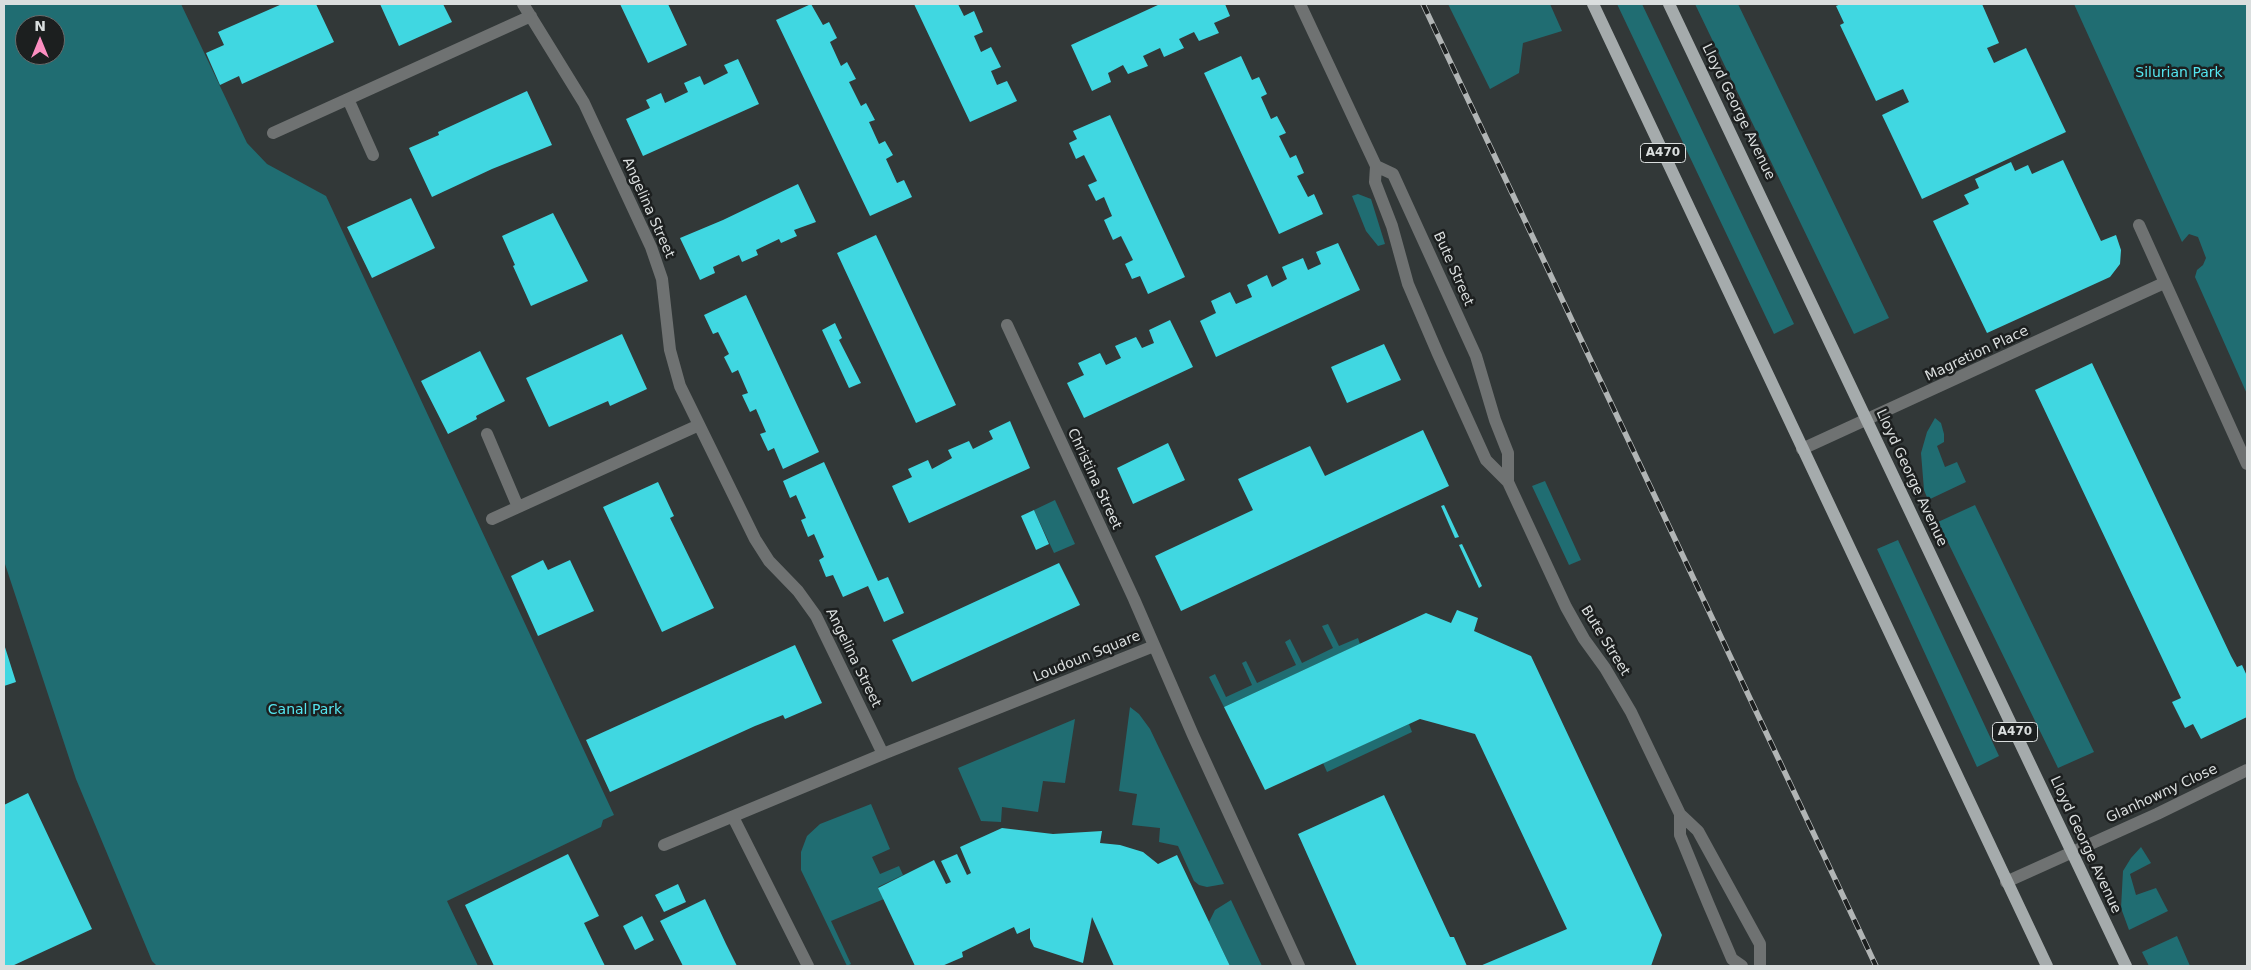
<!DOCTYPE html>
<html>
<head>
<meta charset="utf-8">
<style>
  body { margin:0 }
  #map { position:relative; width:2251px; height:970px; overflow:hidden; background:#323838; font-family:"DejaVu Sans",sans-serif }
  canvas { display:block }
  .frame { position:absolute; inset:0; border:5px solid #dadede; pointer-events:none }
  .north { position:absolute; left:15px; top:15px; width:50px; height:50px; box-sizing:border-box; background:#1c1f1f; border:1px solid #686b6b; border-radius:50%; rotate:0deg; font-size:14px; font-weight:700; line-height:20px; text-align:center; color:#dadede }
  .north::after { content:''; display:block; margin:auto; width:18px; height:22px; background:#fc8fc1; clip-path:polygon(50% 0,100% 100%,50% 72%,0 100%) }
</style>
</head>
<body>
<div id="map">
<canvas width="2251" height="970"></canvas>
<div class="frame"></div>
<div class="north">N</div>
</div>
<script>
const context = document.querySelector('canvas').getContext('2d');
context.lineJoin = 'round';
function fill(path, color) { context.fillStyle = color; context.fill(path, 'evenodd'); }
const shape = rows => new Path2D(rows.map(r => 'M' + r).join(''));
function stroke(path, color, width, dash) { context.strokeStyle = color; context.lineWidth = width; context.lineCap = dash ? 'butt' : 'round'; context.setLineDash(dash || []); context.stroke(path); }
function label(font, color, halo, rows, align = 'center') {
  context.font = font + ' "DejaVu Sans",sans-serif'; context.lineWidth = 5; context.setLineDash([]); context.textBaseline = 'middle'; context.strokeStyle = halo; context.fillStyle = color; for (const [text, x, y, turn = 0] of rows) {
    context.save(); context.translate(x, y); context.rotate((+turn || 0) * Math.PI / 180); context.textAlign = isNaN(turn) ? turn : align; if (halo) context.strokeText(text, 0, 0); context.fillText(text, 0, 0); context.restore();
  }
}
fill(shape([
  [4,4,181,4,247,143,267,164,326,196,614,815,603,820,601,827,447,901,478,966,157,966,152,961,76,779,4,561],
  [25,25,55,25,55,55,25,55],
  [1448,4,1550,4,1562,31,1523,43,1519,73,1490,89],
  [1617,4,1642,4,1794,324,1774,334],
  [1695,4,1738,4,1889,318,1854,334],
  [2074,4,2247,4,2247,394,2195,277,2197,270,2203,265,2206,258,2198,237,2189,234,2182,242],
  [1358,194,1371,199,1385,244,1378,246,1366,231,1352,196],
  [1935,418,1941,423,1944,434,1944,442,1937,446,1945,467,1957,462,1966,482,1928,500,1924,490,1921,453,1927,432],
  [1545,481,1581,560,1569,565,1532,486],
  [1055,500,1075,544,1054,553,1034,510],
  [1975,505,2094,752,2058,768,1938,522],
  [1898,540,1999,756,1977,767,1877,549],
  [1328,624,1339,646,1358,638,1360,644,1224,707,1209,677,1215,674,1226,697,1252,685,1242,663,1246,661,1257,683,1296,665,1285,642,1290,639,1302,663,1333,648,1322,626],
  [1130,707,1139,714,1150,729,1224,884,1207,887,1199,885,1194,881,1178,846,1159,842,1160,828,1132,825,1137,794,1119,791],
  [1075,719,1065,783,1043,781,1038,812,1002,807,1001,822,981,821,958,768],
  [1409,724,1412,732,1327,772,1323,763],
  [871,804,890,849,872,857,880,874,899,866,903,875,878,887,884,899,831,921,851,964,847,966,801,870,801,852,807,836,820,824],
  [2141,847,2151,863,2130,874,2136,895,2156,888,2168,911,2129,930,2121,908,2123,871,2131,858],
  [1231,900,1262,966,1230,966,1209,922,1215,910],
  [2177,936,2190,966,2149,966,2142,952]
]), '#206d72');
fill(shape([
  [282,4,316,4,334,42,242,84,239,76,220,85,206,53,224,45,218,32],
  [380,4,443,4,452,22,399,46],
  [620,4,668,4,687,45,648,63],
  [811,4,823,25,829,22,837,38,830,42,841,66,847,62,856,79,849,82,861,106,866,103,875,120,869,122,879,144,885,141,893,155,886,159,897,183,904,180,912,197,870,216,776,20],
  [914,4,958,4,964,16,974,11,983,32,974,36,981,52,991,47,1001,67,991,71,997,85,1007,81,1017,101,970,122],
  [1160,4,1225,4,1230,16,1214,23,1219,33,1199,41,1194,32,1179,39,1184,48,1164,57,1160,48,1143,56,1148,66,1128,74,1123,65,1108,73,1111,82,1092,91,1071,45],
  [1841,4,1982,4,1999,43,1987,48,1994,63,2026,48,2066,132,1922,199,1882,115,1909,102,1903,89,1876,101,1840,25,1844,23,1836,6],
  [1241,56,1252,80,1259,77,1267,94,1261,97,1271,119,1277,116,1286,133,1279,136,1290,158,1296,155,1304,173,1297,176,1308,197,1314,194,1323,214,1279,234,1204,73],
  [738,59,759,104,643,156,626,119,650,108,646,100,661,93,665,103,688,92,684,83,700,76,704,85,728,73,724,65],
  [527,91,552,145,492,169,432,197,409,148,439,135,438,132],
  [1110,115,1185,277,1148,294,1140,276,1132,279,1125,264,1133,260,1121,236,1113,240,1104,220,1112,216,1104,197,1096,201,1088,185,1097,181,1084,155,1076,159,1069,143,1077,139,1073,131],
  [2063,160,2101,241,2116,235,2121,250,2120,264,2110,277,1987,333,1933,221,1969,204,1964,195,1979,188,1975,179,2011,162,2015,171,2028,165,2032,174],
  [798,184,816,222,794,230,797,236,781,243,779,239,756,250,758,255,742,262,739,255,713,267,715,273,700,280,680,238,723,220],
  [411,198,435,248,372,278,347,227],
  [553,213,588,281,531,306,513,266,515,265,502,236],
  [876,235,956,405,916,423,837,253],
  [1338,243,1360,290,1216,357,1200,321,1216,313,1211,301,1230,292,1236,304,1252,297,1247,285,1267,275,1272,287,1287,279,1282,267,1303,258,1308,270,1321,264,1316,252],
  [746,295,819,452,783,469,774,448,768,451,760,434,766,432,756,409,750,412,742,395,748,393,738,370,732,373,724,357,729,354,718,332,713,334,704,315],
  [1170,320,1193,367,1084,418,1067,383,1084,375,1078,363,1100,353,1106,365,1121,358,1115,346,1136,337,1142,348,1154,343,1149,330],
  [835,323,842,338,839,340,861,383,849,388,822,330],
  [622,334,647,389,610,406,608,401,549,427,526,378],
  [1384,344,1401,380,1347,403,1331,367],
  [480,351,505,401,476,416,477,419,448,434,421,381],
  [2092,363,2231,656,2237,667,2242,665,2247,676,2247,717,2201,739,2193,724,2185,728,2172,702,2181,698,2035,390],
  [1010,421,1030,468,909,523,892,486,912,477,908,469,928,460,932,469,952,458,948,450,969,441,973,449,993,439,989,431],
  [1423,430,1449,486,1181,611,1155,556,1253,510,1238,479,1310,446,1325,476],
  [1168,443,1185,480,1133,504,1117,468],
  [824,462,878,581,888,577,904,613,884,622,868,586,843,597,833,575,826,577,819,560,824,557,814,534,808,537,801,520,806,518,796,495,790,498,783,481],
  [658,482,674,516,670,518,714,608,662,632,603,507],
  [1444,505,1459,537,1455,538,1441,506],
  [1034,510,1049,544,1036,550,1021,516],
  [1462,544,1482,586,1479,588,1459,545],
  [543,560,548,570,570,560,594,611,538,636,511,576],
  [1059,563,1080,605,912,682,892,640],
  [1457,610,1478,618,1474,631,1531,656,1662,935,1651,966,1480,966,1567,929,1475,734,1420,719,1265,790,1224,707,1426,613,1451,623],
  [4,644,16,682,4,686],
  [795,645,822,703,785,719,783,715,755,726,610,792,586,740],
  [28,793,92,929,12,966,4,966,4,805],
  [1384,795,1450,937,1454,937,1467,966,1357,966,1298,834],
  [1002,828,1053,834,1102,831,1100,843,1120,845,1143,852,1158,864,1177,855,1230,966,1114,966,1092,917,1083,963,1034,947,1030,939,1030,928,1017,934,1014,927,962,952,963,957,942,966,915,966,878,888,934,860,946,884,951,882,941,861,957,854,967,875,971,873,960,847],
  [568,854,599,916,584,923,605,966,494,966,465,905],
  [678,884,686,902,664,912,655,895],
  [705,899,726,944,737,966,683,966,660,921],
  [642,916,654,940,635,950,623,926]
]), '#40d7e1');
stroke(shape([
  [523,4,584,103,651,247,662,279,670,350,680,386,755,539,769,561,798,591,816,616,883,754],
  [1300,4,1376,166,1375,182,1392,226,1408,284,1438,354,1486,460,1508,482,1508,453,1495,420,1476,356,1393,174,1376,166],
  [348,99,373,155],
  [273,133,531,16],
  [2139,225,2247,464],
  [1007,325,1134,599,1193,735,1299,966],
  [487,434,518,507],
  [1802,449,2164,283],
  [1508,482,1566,607,1584,639,1605,668,1631,712,1680,814,1698,831,1760,944,1760,966],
  [492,519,699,425],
  [1680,814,1680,835,1708,903,1732,959,1742,966],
  [733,817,808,966],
  [664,845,883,754,1154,646],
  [2006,882,2157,814,2247,770]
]), '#6f7272', 12);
stroke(shape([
  [1593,4,2047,966],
  [1669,4,2126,966]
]), '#a5abac', 12);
const rail = shape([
  [1423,4,1876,966]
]);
stroke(rail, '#b1b5b5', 5.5);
stroke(rail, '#1c1f1f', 4, [11]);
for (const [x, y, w] of [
  [1663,153,45],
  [2015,732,45]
]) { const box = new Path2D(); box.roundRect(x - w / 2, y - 9.5, w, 19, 4); context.fillStyle = '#1c1f1f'; context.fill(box); stroke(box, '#dadede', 1); }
label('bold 12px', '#dadede', null, [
  ["A470",1663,153],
  ["A470",2015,732]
]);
label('14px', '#55e6f0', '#1c1f1f', [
  ["Silurian Park",2179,73],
  ["Canal Park",305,710]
]);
label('14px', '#dadede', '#1c1f1f', [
  ["Lloyd George Avenue",1738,112,64],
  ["Angelina Street",648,208,66],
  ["Bute Street",1453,269,66],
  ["Magretion Place",1977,354,-25],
  ["Lloyd George Avenue",1911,478,65],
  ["Christina Street",1094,479,65],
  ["Bute Street",1605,641,58],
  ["Loudoun Square",1087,657,-22],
  ["Angelina Street",853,658,64],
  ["Glanhowny Close",2162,794,-25],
  ["Lloyd George Avenue",2085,845,65]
]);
</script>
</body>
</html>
